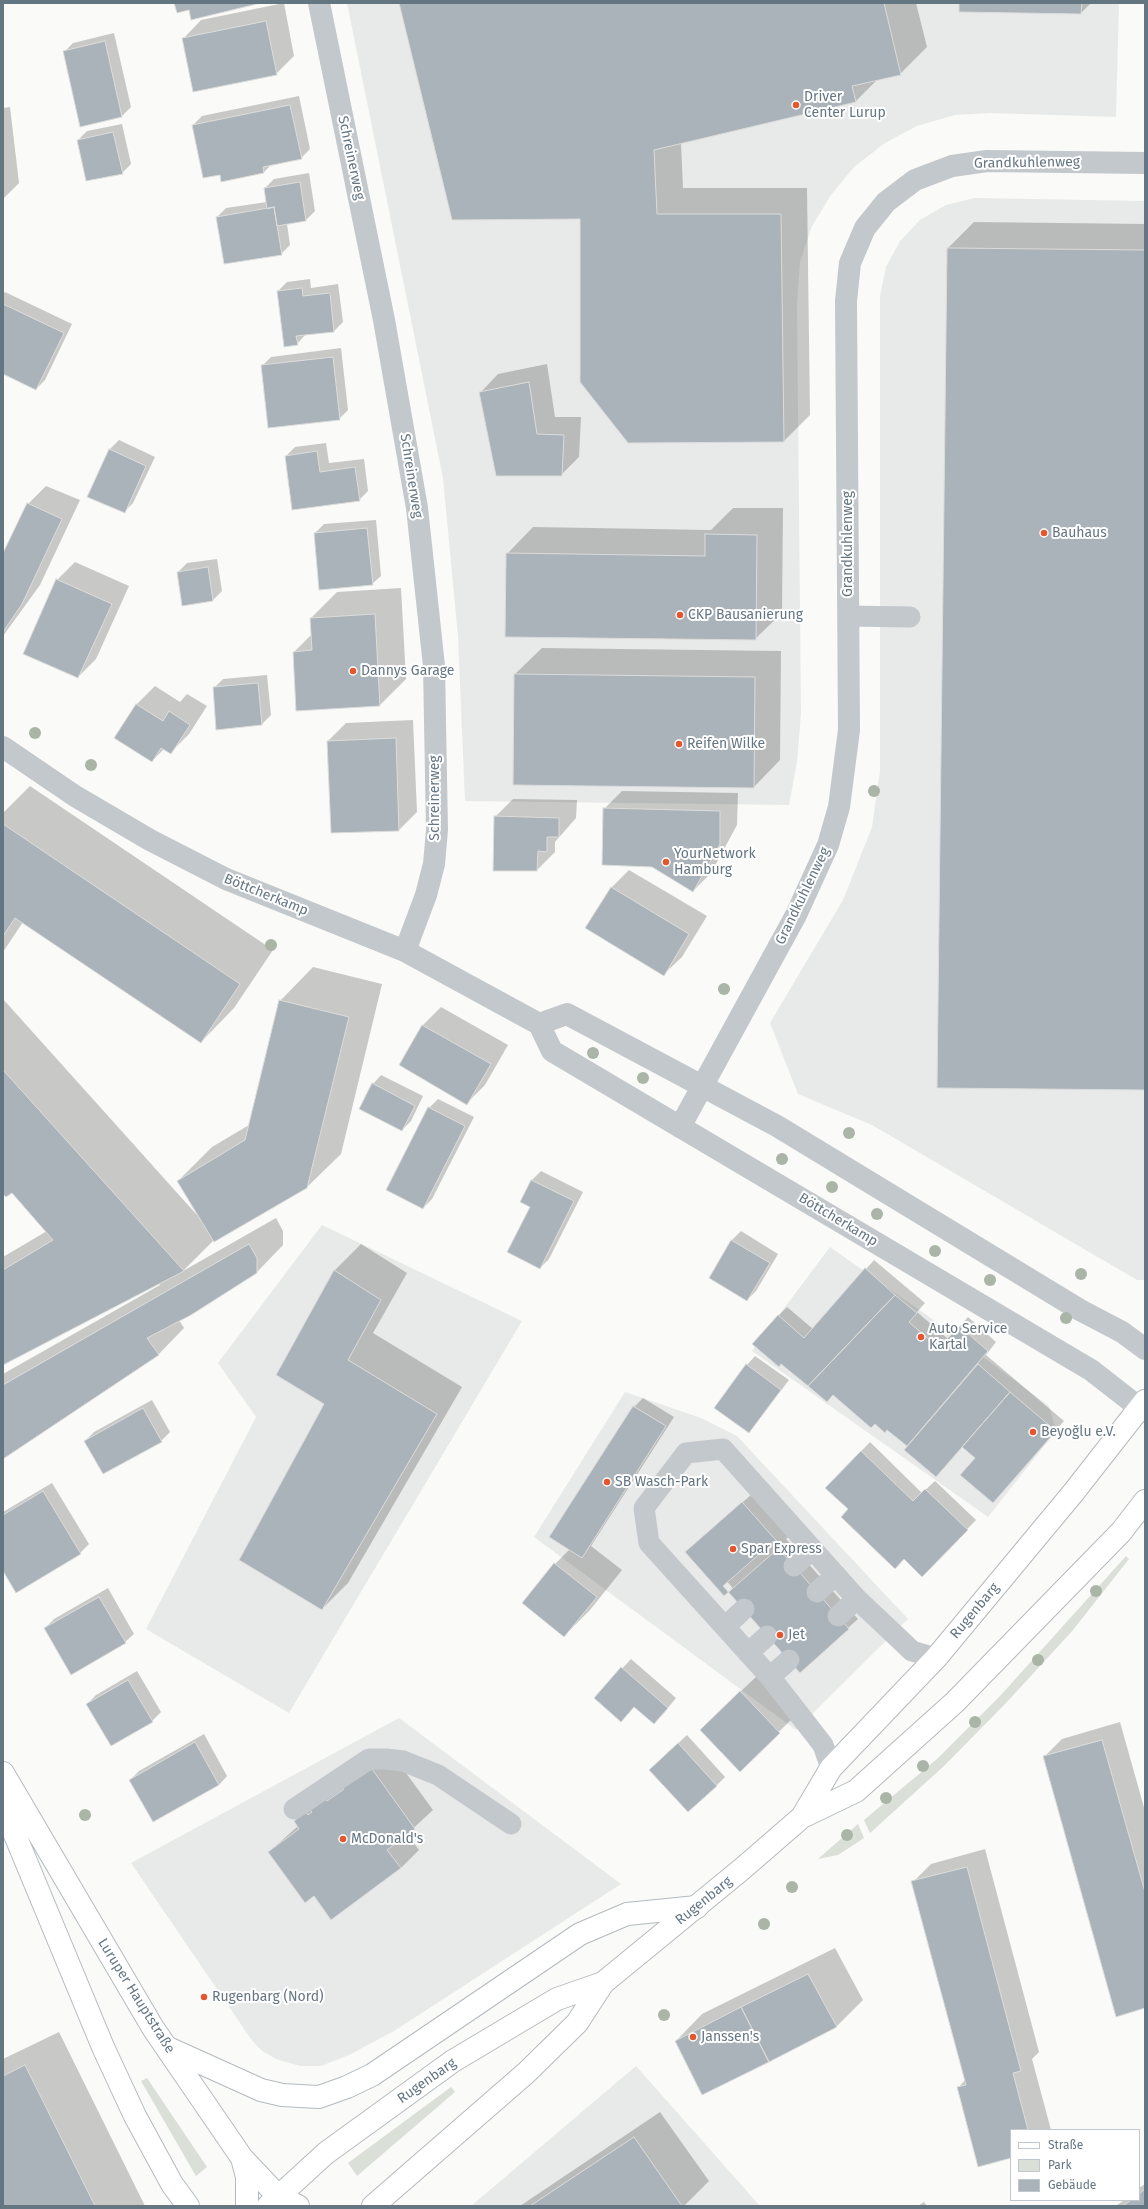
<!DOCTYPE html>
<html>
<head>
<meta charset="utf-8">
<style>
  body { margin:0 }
  #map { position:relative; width:1148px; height:2209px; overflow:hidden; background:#fafaf8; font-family:"Fira Sans",sans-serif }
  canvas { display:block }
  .frame { position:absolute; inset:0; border:4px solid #657683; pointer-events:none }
  .legend { position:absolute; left:1010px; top:2129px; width:130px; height:72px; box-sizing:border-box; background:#fff; border:1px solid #c1c8cd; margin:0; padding:5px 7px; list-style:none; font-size:12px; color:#657683 }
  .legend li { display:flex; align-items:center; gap:8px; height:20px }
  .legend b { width:20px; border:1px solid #c1c8cd }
</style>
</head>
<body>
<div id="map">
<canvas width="1148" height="2209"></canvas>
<div class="frame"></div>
<ul class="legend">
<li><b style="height:5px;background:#fff"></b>Straße</li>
<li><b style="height:11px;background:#dadfd7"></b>Park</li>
<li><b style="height:11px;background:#aab3b9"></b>Gebäude</li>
</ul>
</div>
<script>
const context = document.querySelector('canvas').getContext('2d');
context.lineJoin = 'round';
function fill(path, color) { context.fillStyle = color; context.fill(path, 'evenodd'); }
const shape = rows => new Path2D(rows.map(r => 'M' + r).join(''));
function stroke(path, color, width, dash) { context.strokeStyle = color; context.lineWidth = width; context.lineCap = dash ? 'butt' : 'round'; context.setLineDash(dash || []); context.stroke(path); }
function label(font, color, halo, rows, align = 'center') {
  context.font = font + ' "Fira Sans",sans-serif'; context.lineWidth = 4; context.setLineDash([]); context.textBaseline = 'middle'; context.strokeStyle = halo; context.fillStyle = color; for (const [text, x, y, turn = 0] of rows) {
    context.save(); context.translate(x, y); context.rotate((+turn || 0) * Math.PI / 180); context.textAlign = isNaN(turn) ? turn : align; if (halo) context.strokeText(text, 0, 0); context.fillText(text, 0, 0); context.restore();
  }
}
fill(shape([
  [347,3,1119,3,1116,117,991,113,955,115,917,126,885,143,854,167,831,195,812,226,800,262,797,305,801,713,797,762,789,805,465,801,458,636,443,478],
  [975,198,1145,201,1145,1280,1137,1280,872,1125,798,1094,770,1023,843,900,872,827,880,771,880,296,886,267,900,241,920,220,946,205],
  [322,1225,522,1321,289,1713,146,1629,256,1417,218,1363],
  [830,1247,928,1316,1049,1406,1056,1431,988,1517,752,1351],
  [625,1392,701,1418,737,1436,908,1619,796,1730,534,1537],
  [399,1718,621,1884,394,2031,349,2055,321,2066,300,2066,276,2059,261,2050,251,2039,131,1863],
  [636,2066,760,2206,471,2206]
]), '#e8e9e9');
fill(shape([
  [1126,1556,1129,1559,1073,1630,1007,1702,944,1766,870,1833,864,1820,937,1759,1000,1696],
  [858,1824,864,1838,838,1855,818,1859],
  [147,2078,207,2167,196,2176,141,2081],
  [451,2087,455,2092,357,2176,348,2163]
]), '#dadfd7');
fill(shape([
  [284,3,294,56,276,74,183,39,201,20],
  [400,3,916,3,927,47,900,74,878,79,855,102,681,143,683,188,807,188,810,415,784,441,581,218],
  [960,3,1091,3,1081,13],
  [114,33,131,107,122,116,81,126,64,52,73,43],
  [299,96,310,149,301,158,272,164,264,172,221,173,193,125,202,116],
  [10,107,19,183,3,199,3,108],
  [122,124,131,164,122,173,78,140,87,131],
  [309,173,315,211,306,220,287,224,290,245,281,254,217,217,226,208,267,202,265,188,274,179],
  [974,222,1145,224,1145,1089,938,1087,948,248],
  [310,279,311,288,338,284,343,322,334,331,306,334,297,344,278,291,287,282],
  [5,292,72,324,45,380,36,389,3,373,3,294],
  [341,348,348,410,339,419,262,366,271,357],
  [547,364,555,417,581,417,579,457,561,475,480,393,498,374],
  [119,440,155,457,133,503,124,512,89,496,110,449],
  [326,443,329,463,364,459,368,491,359,500,286,456,295,447],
  [46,486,80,500,40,585,3,636,3,555,28,504],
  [733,508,783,508,782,613,755,639,507,554,533,527,711,530],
  [376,520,381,576,372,584,315,533,324,524],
  [217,559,222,591,213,600,178,572,187,563],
  [75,562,129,586,96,659,78,677,57,580],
  [401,588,406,679,380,705,294,652,312,634,311,618,337,592],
  [542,648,781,651,780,760,754,787,514,784,515,674],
  [267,675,271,715,262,724,214,688,223,679],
  [155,686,180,702,187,694,207,706,189,734,171,752,164,749,152,761,115,738,137,704],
  [413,720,417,812,399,830,328,741,346,723],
  [30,786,273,950,234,1008,201,1042,23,922,3,952,3,813],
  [622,791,738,793,737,825,711,873,693,891,604,809],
  [513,799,577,800,576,818,555,842,555,852,537,870,495,817],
  [629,870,707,916,682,957,663,975,611,888],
  [313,967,382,984,341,1154,306,1188,214,1240,183,1271,276,1218,283,1231,283,1245,257,1272,179,1320,184,1328,158,1355,3,1458,3,1374,160,1285,159,1283,3,1364,3,1257,47,1231,12,1192,3,1193,3,999,197,1215,178,1181,212,1147,249,1125,280,1001],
  [441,1007,508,1045,485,1085,467,1103,401,1065,423,1025],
  [381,1075,423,1096,411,1121,402,1130,373,1084],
  [438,1099,474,1117,432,1199,423,1208,429,1108],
  [541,1171,583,1192,549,1259,540,1268,531,1206,521,1202,532,1180],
  [741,1231,778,1254,756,1291,747,1300,710,1278,732,1240],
  [361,1244,407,1273,373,1333,462,1387,348,1583,322,1609,334,1271],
  [874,1260,925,1303,917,1312,948,1339,968,1317,996,1342,986,1355,1064,1421,993,1502,977,1458,963,1446,936,1476,778,1316,787,1307,813,1329],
  [755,1356,789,1380,749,1432,747,1365],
  [643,1398,674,1417,591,1546,622,1570,590,1610,564,1636,555,1564,570,1549,634,1407],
  [152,1400,170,1432,161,1441,85,1441,94,1432],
  [870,1442,922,1493,935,1481,976,1520,922,1575,826,1488],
  [52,1483,89,1544,80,1553,3,1569,3,1512],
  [752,1494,789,1536,786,1539,858,1619,800,1671,696,1543],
  [108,1588,134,1634,125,1642,45,1628,54,1619],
  [631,1659,676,1698,663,1714,635,1706,621,1721,595,1698],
  [137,1671,161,1712,152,1721,87,1704,96,1695],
  [759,1674,797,1714,740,1770,719,1712],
  [1120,1722,1145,1811,1145,2008,1044,1757,1062,1739],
  [204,1734,227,1776,219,1785,130,1780,139,1771],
  [687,1735,725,1777,716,1786,659,1761],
  [390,1751,433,1810,407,1834,419,1850,401,1868,315,1895,269,1852,298,1826,295,1821],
  [985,1849,1039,2052,1032,2059,1051,2130,1011,2130,1011,2157,958,2088,965,2080,913,1882,931,1864],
  [835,1948,863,2000,836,2027,676,2041,702,2014],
  [59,2032,145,2206,3,2206,3,2059],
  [660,2112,709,2181,684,2206,520,2206],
  [1145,2184,1145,2206,1116,2206,1124,2200,1139,2200,1139,2188],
  [924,2202,927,2206,918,2206]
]), '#0003');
const building = shape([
  [174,3,261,3,191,20,189,10,177,13,174,3],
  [399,3,884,3,901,75,852,86,856,102,654,150,657,214,781,214,784,442,628,443,580,382,580,219,452,220,399,3],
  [959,3,1082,3,1081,14,959,12,959,3],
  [266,21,277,75,193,92,182,38,266,21],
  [105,41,122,117,80,127,63,51,105,41],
  [290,105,302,159,263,167,264,173,221,182,220,175,203,178,192,125,290,105],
  [113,132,123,174,86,181,77,140,113,132],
  [300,182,306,221,277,226,274,207,267,209,264,188,300,182],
  [274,207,282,255,224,264,216,217,274,207],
  [947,248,1145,250,1145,1090,937,1088,947,248],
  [302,288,303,296,330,293,334,332,296,336,298,345,284,347,277,291,302,288],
  [3,304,64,333,36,390,3,374,3,304],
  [333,357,340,420,268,428,261,365,333,357],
  [529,382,537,434,564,435,562,476,496,476,479,392,529,382],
  [109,449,146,466,125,513,87,497,109,449],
  [317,451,320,472,355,467,360,501,292,510,285,456,317,451],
  [27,503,62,519,22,604,3,632,3,553,27,503],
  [367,528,373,585,319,590,314,533,367,528],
  [705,534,757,535,756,640,505,637,506,553,705,556,705,534],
  [208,567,213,601,182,606,177,572,208,567],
  [56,579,112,604,78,678,23,654,56,579],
  [375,614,380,706,296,711,293,652,312,650,310,618,375,614],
  [514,674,755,677,754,788,513,785,514,674],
  [258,683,262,725,216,730,213,687,258,683],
  [136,704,163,721,169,711,190,725,171,754,161,748,152,762,114,738,136,704],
  [396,738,399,831,331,833,327,741,396,738],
  [603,808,720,811,720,844,693,892,652,867,602,865,603,808],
  [494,816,559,818,559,837,547,837,547,852,538,851,537,871,493,871,494,816],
  [3,824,240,984,201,1043,15,918,3,936,3,824],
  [611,887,689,934,664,976,585,928,611,887],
  [279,1000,349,1017,307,1188,214,1242,177,1181,245,1140,279,1000],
  [422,1025,491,1064,467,1105,399,1065,422,1025],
  [3,1070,184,1271,3,1365,3,1270,53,1240,12,1193,6,1197,3,1194,3,1070],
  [372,1083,415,1106,402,1131,359,1109,372,1083],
  [428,1107,465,1126,423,1209,386,1190,428,1107],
  [531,1180,574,1201,540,1269,507,1252,530,1207,520,1202,531,1180],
  [731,1240,770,1263,747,1301,709,1278,731,1240],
  [249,1244,257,1258,257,1273,191,1315,147,1338,159,1355,3,1459,3,1385,249,1244],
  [865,1268,895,1295,808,1386,781,1364,779,1367,752,1344,778,1315,804,1338,865,1268],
  [334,1270,381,1300,348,1360,437,1414,322,1610,239,1560,324,1404,276,1375,334,1270],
  [895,1295,917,1313,909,1322,939,1348,959,1326,988,1351,907,1446,887,1430,885,1433,875,1424,871,1428,833,1395,827,1402,808,1386,895,1295],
  [746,1364,781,1390,749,1433,714,1408,746,1364],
  [978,1364,1010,1392,936,1477,904,1450,978,1364],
  [1010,1392,1056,1431,993,1503,960,1475,975,1458,962,1447,1010,1392],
  [633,1406,666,1426,582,1558,549,1537,633,1406],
  [143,1408,162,1442,103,1474,84,1441,143,1408],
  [861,1451,913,1501,925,1489,968,1530,922,1577,904,1559,895,1569,841,1517,848,1509,825,1488,861,1451],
  [43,1491,81,1554,16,1593,3,1571,3,1515,43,1491],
  [742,1502,781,1546,724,1596,685,1552,742,1502],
  [773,1542,849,1629,800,1673,723,1586,773,1542],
  [554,1563,597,1597,564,1637,522,1603,554,1563],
  [99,1597,126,1643,71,1675,44,1628,99,1597],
  [621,1667,668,1708,654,1724,634,1707,621,1722,594,1698,621,1667],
  [128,1680,153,1722,111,1746,86,1704,128,1680],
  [740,1691,780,1733,740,1772,700,1730,740,1691],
  [1102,1740,1145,1892,1145,2008,1116,2017,1043,1756,1102,1740],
  [195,1742,219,1785,153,1822,129,1780,195,1742],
  [678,1743,717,1786,688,1812,649,1770,678,1743],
  [372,1769,415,1829,387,1850,401,1868,331,1920,314,1896,305,1903,268,1852,299,1829,294,1821,306,1812,308,1815,312,1812,310,1810,325,1798,327,1801,344,1789,342,1786,372,1769],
  [967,1867,1021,2071,1013,2073,1028,2130,1011,2130,1011,2158,978,2167,957,2087,966,2085,911,1881,967,1867],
  [808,1974,837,2027,769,2062,741,2007,808,1974],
  [741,2007,769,2062,702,2095,675,2041,741,2007],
  [25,2065,95,2206,3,2206,3,2076,25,2065],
  [634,2137,682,2206,530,2206,634,2137],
  [1145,2189,1145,2206,1123,2206,1131,2200,1139,2200,1139,2194,1145,2189]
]);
fill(building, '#aab3b9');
stroke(building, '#dcdcda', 1);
const secondary = shape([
  [3,1773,153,2028,242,2158,278,2196,298,2206],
  [3,1806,103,2047,135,2116,172,2184,188,2206],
  [168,2048,261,2090,282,2095,319,2097,347,2087,372,2075,580,1934,627,1914,697,1907],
  [242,2158,247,2177,247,2206]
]);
const primary = shape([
  [802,1817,831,1768,936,1658,1073,1493,1145,1401],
  [268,2206,326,2153,453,2061,557,1999,603,1983],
  [373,2206,526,2073,577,2023,603,1983,742,1869,802,1817,856,1791,955,1702,1121,1532,1145,1501]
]);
stroke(secondary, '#b3babf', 24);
stroke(primary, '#b5babe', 24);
stroke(shape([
  [848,616,910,617],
  [794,1566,812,1549],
  [817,1592,836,1575],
  [838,1616,857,1599],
  [725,1627,744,1609],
  [748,1653,767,1636],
  [770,1677,789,1660],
  [831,1768,823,1745,770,1677,649,1543,644,1508,686,1453,723,1449,857,1599,912,1651,936,1658],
  [294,1809,369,1759,386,1759,403,1761,438,1775,511,1824]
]), '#c3c8cc', 21);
stroke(shape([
  [319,3,384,320,417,508,434,666,437,830,434,864,426,895,405,951],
  [3,747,75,796,150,840,226,879,405,951,539,1024,552,1051,1074,1360,1091,1370,1145,1412],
  [539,1024,567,1014,777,1126,1080,1310,1122,1332,1145,1349],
  [680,1127,796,915,828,845,839,807,849,730,846,301,850,263,865,228,886,202,915,180,952,166,987,161,1145,163]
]), '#c3c8cc', 22);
stroke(secondary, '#fff', 22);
stroke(primary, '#fff', 22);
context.fillStyle = '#aab4a7';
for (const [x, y] of [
  [35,733],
  [91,765],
  [874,791],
  [271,945],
  [724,989],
  [593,1053],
  [643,1078],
  [849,1133],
  [782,1159],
  [832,1187],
  [877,1214],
  [935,1251],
  [1081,1274],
  [990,1280],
  [1066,1318],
  [1096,1591],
  [1038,1660],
  [975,1722],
  [923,1766],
  [886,1798],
  [85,1815],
  [847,1835],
  [792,1887],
  [764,1924],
  [664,2015]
]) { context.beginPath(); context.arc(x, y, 6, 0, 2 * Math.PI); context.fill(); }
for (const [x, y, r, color] of [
  [796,105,4,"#e4572e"],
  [1044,533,4,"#e4572e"],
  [680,615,4,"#e4572e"],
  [353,671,4,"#e4572e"],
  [679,744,4,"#e4572e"],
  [666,862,4,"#e4572e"],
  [921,1337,4,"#e4572e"],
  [1033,1432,4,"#e4572e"],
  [607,1482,4,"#e4572e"],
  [733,1549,4,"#e4572e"],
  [780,1635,4,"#e4572e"],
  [343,1839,4,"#e4572e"],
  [204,1997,4,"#e4572e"],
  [693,2037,4,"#e4572e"]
]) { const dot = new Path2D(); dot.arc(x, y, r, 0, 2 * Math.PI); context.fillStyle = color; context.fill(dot); stroke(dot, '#fff', 1.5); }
label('14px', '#657683', '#fff', [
  ["Driver",804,97],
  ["Center Lurup",804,113],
  ["Bauhaus",1052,533],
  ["CKP Bausanierung",688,615],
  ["Dannys Garage",361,671],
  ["Reifen Wilke",687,744],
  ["YourNetwork",674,854],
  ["Hamburg",674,870],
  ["Auto Service",929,1329],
  ["Kartal",929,1345],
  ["Beyoğlu e.V.",1041,1432],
  ["SB Wasch-Park",615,1482],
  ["Spar Express",741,1549],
  ["Jet",788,1635],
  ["McDonald's",351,1839],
  ["Rugenbarg (Nord)",212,1997],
  ["Janssen's",701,2037]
], 'left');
label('14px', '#657683', '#fff', [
  ["Schreinerweg",351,158,78],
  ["Grandkuhlenweg",1027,163,-1],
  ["Schreinerweg",411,476,81],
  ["Grandkuhlenweg",848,544,-90],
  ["Schreinerweg",435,798,-90],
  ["Böttcherkamp",266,895,22],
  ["Grandkuhlenweg",803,896,-64],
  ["Böttcherkamp",838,1220,31],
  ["Rugenbarg",975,1611,-50],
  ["Rugenbarg",704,1901,-39],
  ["Luruper Hauptstraße",136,1996,58],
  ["Rugenbarg",427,2081,-35]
]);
</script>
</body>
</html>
